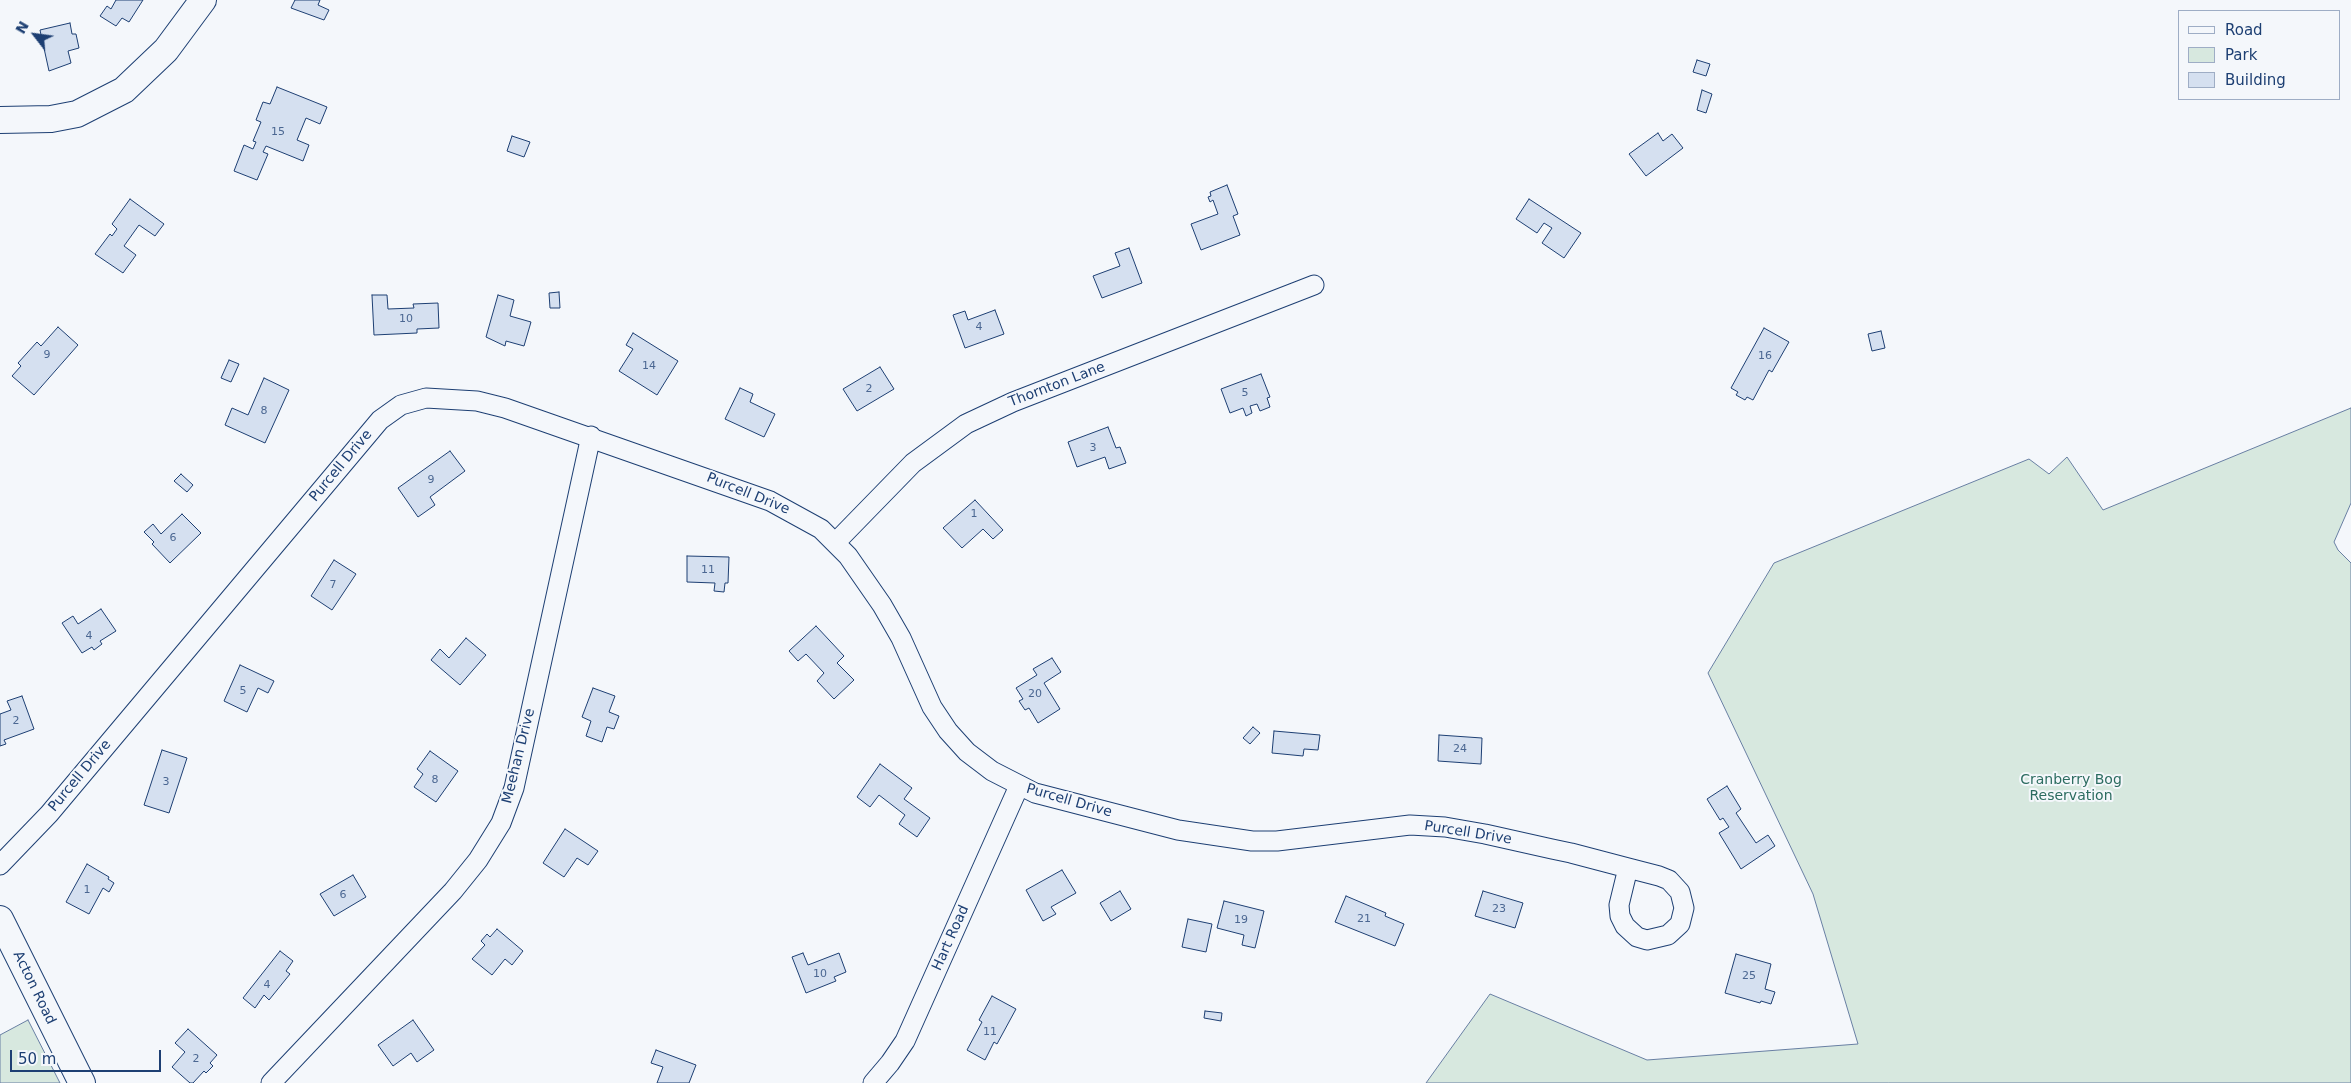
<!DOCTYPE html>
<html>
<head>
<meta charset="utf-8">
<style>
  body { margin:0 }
  #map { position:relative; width:2351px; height:1083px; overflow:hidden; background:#f4f7fb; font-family:"DejaVu Sans",sans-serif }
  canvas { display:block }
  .legend { position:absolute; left:2178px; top:10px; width:162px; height:90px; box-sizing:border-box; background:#f4f7fb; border:1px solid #9eadc5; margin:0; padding:6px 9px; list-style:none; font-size:15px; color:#1d3f73 }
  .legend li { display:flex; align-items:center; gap:10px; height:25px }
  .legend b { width:25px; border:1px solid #9eadc5 }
  .north { position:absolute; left:10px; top:10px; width:50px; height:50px; -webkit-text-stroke:4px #f4f7fb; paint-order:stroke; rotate:300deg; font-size:14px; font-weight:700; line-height:20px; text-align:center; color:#1d3f73 }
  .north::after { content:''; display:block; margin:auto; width:18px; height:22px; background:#1d3f73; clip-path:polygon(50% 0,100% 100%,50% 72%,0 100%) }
  .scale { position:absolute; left:10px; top:1050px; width:151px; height:22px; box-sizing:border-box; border:2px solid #1d3f73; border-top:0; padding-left:6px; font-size:15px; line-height:18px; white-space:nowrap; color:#1d3f73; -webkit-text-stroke:4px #f4f7fb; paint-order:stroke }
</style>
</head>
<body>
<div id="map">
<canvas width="2351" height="1083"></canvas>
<ul class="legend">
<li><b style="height:6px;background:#f4f7fb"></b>Road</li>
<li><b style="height:14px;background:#d7e8df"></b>Park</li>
<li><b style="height:14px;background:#d5e0f0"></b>Building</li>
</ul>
<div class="north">N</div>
<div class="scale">50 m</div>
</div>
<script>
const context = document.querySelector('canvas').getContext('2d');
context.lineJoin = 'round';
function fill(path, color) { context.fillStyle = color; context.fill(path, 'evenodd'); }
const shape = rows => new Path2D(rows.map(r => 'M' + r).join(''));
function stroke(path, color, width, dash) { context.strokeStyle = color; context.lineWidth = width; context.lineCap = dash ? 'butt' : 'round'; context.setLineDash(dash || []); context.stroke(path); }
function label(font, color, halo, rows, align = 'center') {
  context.font = font + ' "DejaVu Sans",sans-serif'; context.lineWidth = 4; context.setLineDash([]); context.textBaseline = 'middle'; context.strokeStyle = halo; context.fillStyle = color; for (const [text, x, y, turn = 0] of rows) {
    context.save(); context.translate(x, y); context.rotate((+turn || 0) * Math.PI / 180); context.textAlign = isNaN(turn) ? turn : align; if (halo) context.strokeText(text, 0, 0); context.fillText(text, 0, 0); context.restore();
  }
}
const green = shape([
  [2351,408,2351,503,2334,542,2338,550,2351,563,2351,1083,1426,1083,1490,994,1647,1060,1858,1044,1813,894,1708,673,1774,563,2029,459,2049,474,2067,457,2103,510,2351,408],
  [28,1020,60,1083,0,1083,0,1035,28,1020]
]);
fill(green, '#d7e8df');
stroke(green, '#687fa3', 1);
const building = shape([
  [116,0,143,0,129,22,122,18,116,26,100,16,107,6,111,9,116,0],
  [295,0,320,0,318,5,329,10,324,20,291,8,295,0],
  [70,23,72,34,76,34,79,48,68,51,71,63,49,71,40,30,70,23],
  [1697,60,1710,64,1706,76,1693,72,1697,60],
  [277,87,327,107,320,124,306,118,297,140,309,145,303,161,266,146,263,152,268,154,257,180,234,171,244,145,253,149,256,142,253,141,261,122,256,120,263,102,270,104,277,87],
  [1702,90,1712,94,1706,113,1697,110,1702,90],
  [1658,133,1663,141,1672,134,1683,148,1646,176,1629,154,1658,133],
  [512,136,530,142,524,157,507,151,512,136],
  [1227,185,1238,214,1233,216,1240,235,1201,250,1191,224,1218,214,1213,200,1210,202,1208,197,1211,196,1210,192,1227,185],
  [130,199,164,224,155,236,139,225,124,246,136,255,123,273,95,254,110,234,112,236,117,229,112,224,130,199],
  [1529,199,1581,233,1564,258,1542,243,1552,228,1544,223,1537,233,1516,219,1529,199],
  [1129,248,1142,283,1102,298,1093,276,1120,266,1115,253,1129,248],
  [559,292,560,308,550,308,549,293,559,292],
  [372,295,387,295,388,309,414,308,413,304,438,303,439,328,417,329,417,333,374,335,372,295],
  [498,295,514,300,510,316,531,322,524,346,506,341,505,346,486,337,498,295],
  [995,310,1004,334,965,348,953,315,965,311,968,320,995,310],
  [58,327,78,345,34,395,12,376,21,366,18,363,37,342,41,346,58,327],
  [1764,328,1789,342,1772,372,1769,370,1753,400,1747,397,1745,400,1736,395,1738,392,1731,388,1764,328],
  [1881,331,1885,348,1872,351,1868,334,1881,331],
  [633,333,678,361,657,395,619,371,633,349,626,345,633,333],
  [229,360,239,364,231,382,221,378,229,360],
  [880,367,894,389,857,411,843,389,880,367],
  [1261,374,1270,397,1267,398,1270,407,1260,411,1257,404,1250,406,1252,413,1246,416,1243,408,1230,413,1221,389,1261,374],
  [264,378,289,390,265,443,225,425,232,408,248,415,264,378],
  [740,388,753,394,750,402,775,414,764,437,725,419,740,388],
  [1108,427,1116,448,1120,447,1126,463,1109,469,1105,457,1077,467,1068,442,1108,427],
  [450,451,465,471,430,497,435,505,418,517,398,488,450,451],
  [181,474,193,485,187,492,174,481,181,474],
  [975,500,1003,530,993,539,983,529,962,548,943,528,975,500],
  [182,514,201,533,170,563,152,544,154,542,144,532,153,524,161,534,182,514],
  [687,556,729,557,728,583,725,583,724,592,714,591,715,583,687,582,687,556],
  [334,560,356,574,332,610,311,596,334,560],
  [101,609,116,631,100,641,102,644,94,650,92,647,82,653,62,623,73,616,78,624,101,609],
  [816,626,844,656,837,663,854,680,834,699,817,681,824,673,806,654,798,661,789,651,816,626],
  [466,638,486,655,460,685,431,660,440,649,449,658,466,638],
  [1052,658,1061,672,1044,683,1060,709,1038,723,1029,708,1025,710,1019,701,1023,699,1016,688,1037,675,1033,669,1052,658],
  [240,665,274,681,268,693,258,688,247,712,224,701,240,665],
  [593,688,615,696,609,712,619,716,614,729,607,727,602,742,586,736,591,721,582,717,593,688],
  [22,696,34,729,4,740,6,744,0,746,0,714,11,710,7,701,22,696],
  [1253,727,1260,733,1250,744,1243,738,1253,727],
  [1274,731,1320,735,1318,750,1304,749,1303,756,1272,753,1274,731],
  [1439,735,1482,738,1481,764,1438,761,1439,735],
  [162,750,187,758,169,813,144,805,162,750],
  [430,751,458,771,436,802,414,787,423,774,417,769,430,751],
  [880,764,912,788,904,799,930,818,917,837,899,824,905,815,879,795,870,807,857,797,880,764],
  [1727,786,1741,809,1736,813,1756,843,1768,835,1775,846,1741,869,1719,833,1729,827,1723,818,1720,820,1707,799,1727,786],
  [565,829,598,851,588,865,577,858,564,877,543,863,565,829],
  [87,864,109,877,108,879,114,883,109,892,103,888,89,914,66,902,87,864],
  [1062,870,1076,893,1051,907,1056,914,1043,921,1026,890,1062,870],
  [353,875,366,897,334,916,320,894,353,875],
  [1120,891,1131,909,1111,921,1100,903,1120,891],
  [1483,891,1523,903,1515,928,1475,916,1483,891],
  [1346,896,1386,913,1385,916,1404,924,1395,946,1335,922,1346,896],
  [1224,901,1264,911,1255,948,1242,945,1244,935,1217,928,1224,901],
  [1188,919,1212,924,1206,952,1182,947,1188,919],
  [497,929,523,951,512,965,505,959,492,975,472,959,485,945,481,941,487,934,490,937,497,929],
  [280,951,293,961,286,971,290,974,269,1000,264,995,255,1008,243,998,280,951],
  [803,953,808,965,839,953,846,972,834,977,836,981,806,993,792,957,803,953],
  [1736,954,1771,964,1765,989,1775,992,1771,1004,1761,1001,1760,1003,1725,993,1736,954],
  [992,996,1016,1009,997,1044,994,1042,985,1060,967,1050,982,1022,979,1020,992,996],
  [1205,1011,1222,1013,1221,1021,1204,1018,1205,1011],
  [413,1020,434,1050,417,1062,411,1053,393,1066,378,1045,413,1020],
  [188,1029,217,1055,210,1063,213,1066,206,1073,204,1071,193,1083,190,1083,172,1067,185,1052,175,1043,188,1029],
  [656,1050,696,1065,689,1083,657,1083,663,1067,651,1063,656,1050]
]);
fill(building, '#d5e0f0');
stroke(building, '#1d3f73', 1);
const minor = shape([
  [836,542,913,463,966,424,1013,402,1314,285],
  [0,865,49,814,380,420,401,405,426,398,477,401,505,408,770,501,821,529,848,556,882,605,901,638,932,707,948,731,967,752,992,771,1035,793,1178,830,1252,841,1277,841,1410,825,1445,827,1485,834,1552,849,1571,853,1628,868,1659,876,1669,880,1680,892,1684,908,1680,924,1668,935,1647,940,1637,937,1625,926,1620,916,1619,905,1628,868],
  [271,1083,453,891,478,860,501,823,514,788,591,436],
  [873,1083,890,1063,905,1041,1019,786]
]);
const secondary = shape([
  [0,120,51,119,77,114,124,90,166,50,203,0],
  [0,919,82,1083]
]);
stroke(minor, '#1d3f73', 21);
stroke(secondary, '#1d3f73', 28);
stroke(minor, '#f4f7fb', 19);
stroke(secondary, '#f4f7fb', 26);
label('11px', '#4b6792', null, [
  ["15",278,132],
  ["10",406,319],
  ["4",979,327],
  ["9",47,355],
  ["16",1765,356],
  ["14",649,366],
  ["2",869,389],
  ["5",1245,393],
  ["8",264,411],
  ["3",1093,448],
  ["9",431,480],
  ["1",974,514],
  ["6",173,538],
  ["11",708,570],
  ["7",333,585],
  ["4",89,636],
  ["5",243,691],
  ["20",1035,694],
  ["2",16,721],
  ["24",1460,749],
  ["8",435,780],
  ["3",166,782],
  ["1",87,890],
  ["6",343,895],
  ["23",1499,909],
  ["21",1364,919],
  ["19",1241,920],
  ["10",820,974],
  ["25",1749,976],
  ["4",267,985],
  ["11",990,1032],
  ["2",196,1059]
]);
label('14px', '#1d3f73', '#f4f7fb', [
  ["Thornton Lane",1057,385,-21],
  ["Purcell Drive",341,466,-50],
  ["Purcell Drive",748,494,22],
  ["Meehan Drive",519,756,-76],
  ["Purcell Drive",80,776,-50],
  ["Purcell Drive",1069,801,16],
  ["Purcell Drive",1468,833,9],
  ["Hart Road",951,938,-66],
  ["Acton Road",34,988,64]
]);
label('14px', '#2c6c60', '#f4f7fb', [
  ["Cranberry Bog",2071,780],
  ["Reservation",2071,796]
]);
</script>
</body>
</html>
